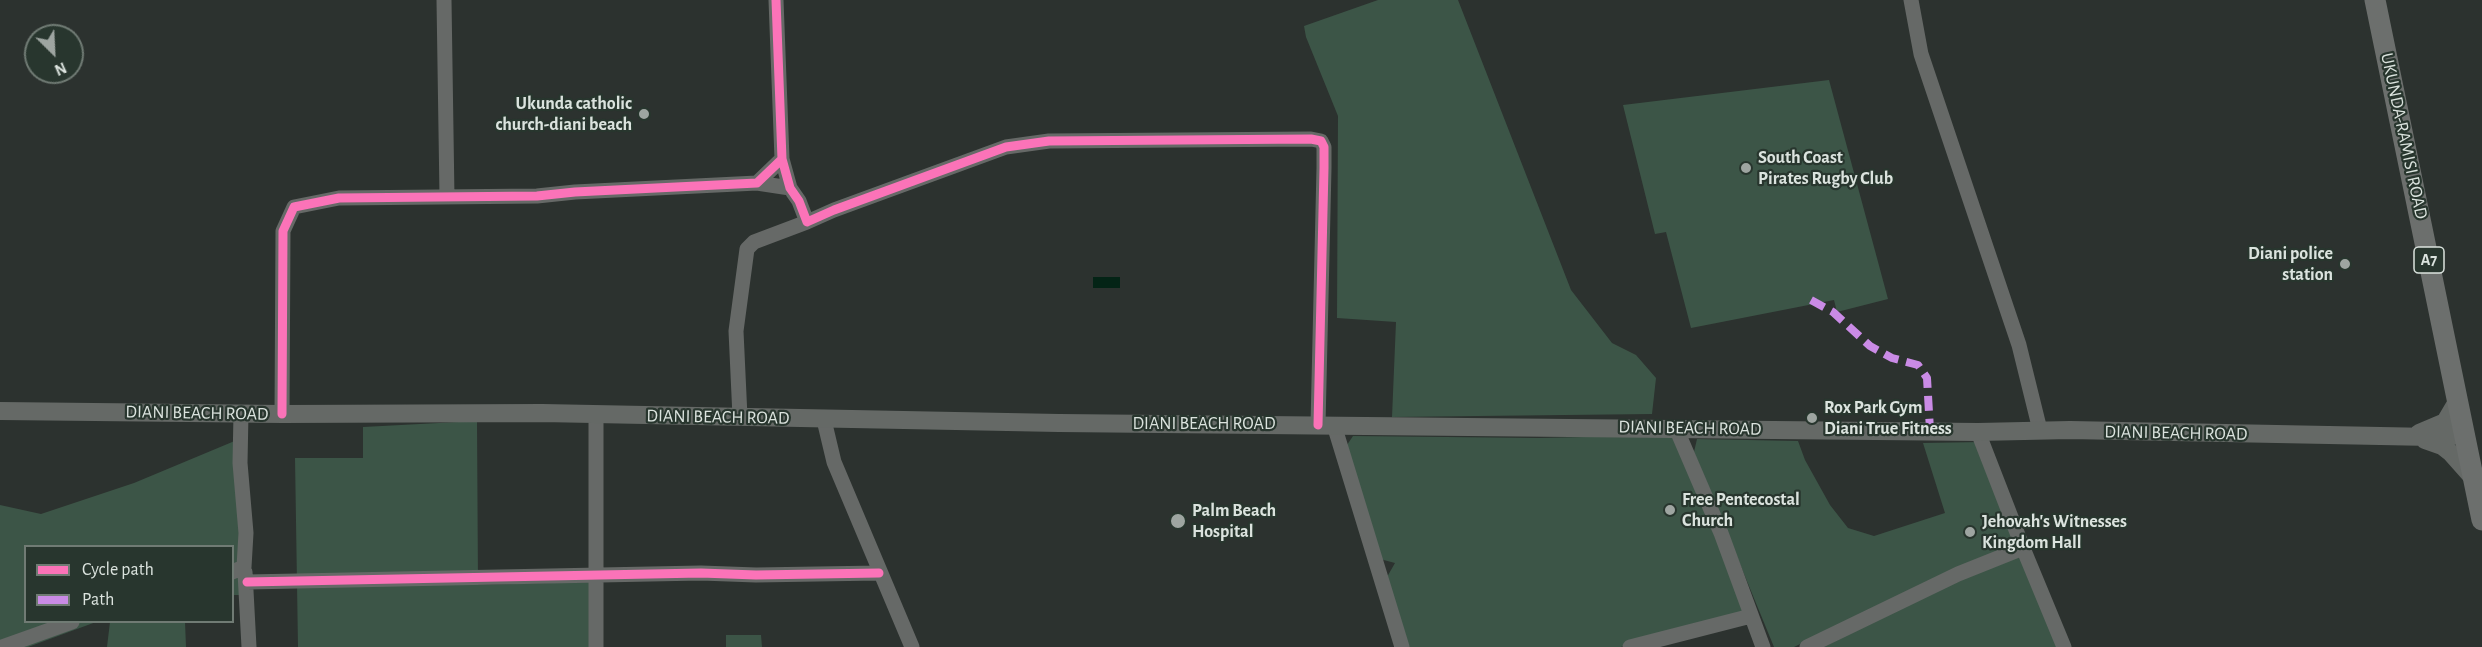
<!DOCTYPE html>
<html>
<head>
<meta charset="utf-8">
<style>
  body { margin:0 }
  #map { position:relative; width:2482px; height:647px; overflow:hidden; background:#2c322f; font-family:"Alegreya Sans",sans-serif }
  canvas { display:block }
  .legend { position:absolute; left:24px; top:545px; width:210px; height:78px; box-sizing:border-box; background:#28362e; border:2px solid #707b74; margin:0; padding:8px 10px; list-style:none; font-size:18px; color:#dbe3de }
  .legend li { display:flex; align-items:center; gap:12px; height:30px }
  .legend b { width:30px; border:2px solid #707b74 }
  .north { position:absolute; left:24px; top:24px; width:60px; height:60px; box-sizing:border-box; background:#28362e; border:2px solid #707b74; border-radius:50%; rotate:156deg; font-size:16px; font-weight:700; line-height:24px; text-align:center; color:#dbe3de }
  .north::after { content:''; display:block; margin:auto; width:21px; height:27px; background:#9ea5a1; clip-path:polygon(50% 0,100% 100%,50% 72%,0 100%) }
</style>
</head>
<body>
<div id="map">
<canvas width="2482" height="647"></canvas>
<ul class="legend">
<li><b style="height:8px;background:#fb73b8"></b>Cycle path</li>
<li><b style="height:8px;background:#ca8be6"></b>Path</li>
</ul>
<div class="north">N</div>
</div>
<script>
const context = document.querySelector('canvas').getContext('2d');
context.lineJoin = 'round';
function fill(path, color) { context.fillStyle = color; context.fill(path, 'evenodd'); }
const shape = rows => new Path2D(rows.map(r => 'M' + r).join(''));
function stroke(path, color, width, dash) { context.strokeStyle = color; context.lineWidth = width; context.lineCap = dash ? 'butt' : 'round'; context.setLineDash(dash || []); context.stroke(path); }
function label(font, color, halo, rows, align = 'center') {
  context.font = font + ' "Alegreya Sans",sans-serif'; context.lineWidth = 4.5; context.setLineDash([]); context.textBaseline = 'middle'; context.strokeStyle = halo; context.fillStyle = color; for (const [text, x, y, turn = 0] of rows) {
    context.save(); context.translate(x, y); context.rotate((+turn || 0) * Math.PI / 180); context.textAlign = isNaN(turn) ? turn : align; if (halo) context.strokeText(text, 0, 0); context.fillText(text, 0, 0); context.restore();
  }
}
fill(shape([
  [1378,0,1458,0,1571,290,1612,343,1636,355,1656,378,1652,414,1392,417,1396,322,1337,318,1338,116,1306,37,1304,26],
  [1829,80,1888,299,1837,312,1834,300,1691,328,1666,232,1655,234,1623,105],
  [477,421,478,585,591,582,591,647,298,647,295,458,363,458,363,427],
  [1676,435,1745,614,1630,642,1621,647,1408,647,1387,577,1395,563,1380,559,1345,448,1353,436,1539,438],
  [1697,439,1798,441,1805,460,1830,505,1848,528,1874,536,1945,513,1923,443,1982,442,2016,545,1962,566,1794,647,1774,647,1694,452],
  [237,440,249,595,233,595,232,546,26,546,26,622,96,622,28,647,0,647,0,505,41,514,134,483],
  [2021,554,2059,647,1824,647,1910,602],
  [110,622,185,622,186,647,107,647],
  [726,635,761,635,762,647,726,647]
]), '#3c5547');
fill(shape([
  [1093,277,1120,277,1120,288,1093,288]
]), '#042416');
stroke(shape([
  [444,0,447,197],
  [1911,0,1921,54,2019,345,2040,430],
  [782,159,790,188,799,201,807,222,834,210,1006,147,1049,141,1311,139,1321,141,1324,147,1324,168,1318,425],
  [757,183,790,188],
  [282,414,283,231,294,207,339,198,537,196,575,192,757,183,782,159,776,0],
  [596,415,596,647],
  [740,417,736,331,747,249,754,242,807,222],
  [824,420,834,462,912,647],
  [1334,425,1402,647],
  [1676,428,1721,533,1763,647],
  [1978,432,2023,548,2064,647],
  [232,572,244,567,246,533,240,463,241,414],
  [245,572,249,647],
  [247,582,701,573,756,575,879,573],
  [2,647,72,622],
  [1630,647,1751,616],
  [1807,647,1958,574,2023,548]
]), '#666967', 15);
stroke(shape([
  [0,411,282,414,542,413,1059,423,1978,432,2070,430,2432,437,2465,435],
  [2419,433,2445,422,2458,400],
  [2425,440,2442,446,2451,453,2475,480]
]), '#656966', 18);
stroke(shape([
  [2375,0,2482,520]
]), '#6c6f6d', 21);
stroke(shape([
  [1811,300,1833,312,1870,346,1892,358,1918,365,1927,378,1930,430]
]), '#ca8be6', 8, [15, 8]);
stroke(shape([
  [782,159,790,188,799,201,807,222,834,210,1006,147,1049,141,1311,139,1321,141,1324,147,1324,168,1318,425],
  [282,414,283,231,294,207,339,198,537,196,575,192,757,183,782,159,776,0],
  [247,582,701,573,756,575,879,573]
]), '#fb73b8', 9);
for (const [x, y, r, color] of [
  [644,114,6,"#9ea5a1"],
  [1746,168,6,"#9ea5a1"],
  [2345,264,6,"#9ea5a1"],
  [1812,418,6,"#9ea5a1"],
  [1670,510,6,"#9ea5a1"],
  [1178,521,8,"#9ea5a1"],
  [1970,532,6,"#9ea5a1"]
]) { const dot = new Path2D(); dot.arc(x, y, r, 0, 2 * Math.PI); context.fillStyle = color; context.fill(dot); stroke(dot, '#28362e', 2); }
for (const [x, y, w] of [
  [2429,260,30]
]) { const box = new Path2D(); box.roundRect(x - w / 2, y - 13, w, 26, 4.5); context.fillStyle = '#28362e'; context.fill(box); stroke(box, '#dbe3de', 1.5); }
label('bold 16px', '#dbe3de', null, [
  ["A7",2429,260]
]);
label('bold 18px', '#dbe3de', '#28362e', [
  ["Ukunda catholic",632,104,"right"],
  ["church-diani beach",632,125,"right"],
  ["South Coast",1758,158],
  ["Pirates Rugby Club",1758,179],
  ["Diani police",2333,254,"right"],
  ["station",2333,275,"right"],
  ["Rox Park Gym",1824,408],
  ["Diani True Fitness",1824,429],
  ["Free Pentecostal",1682,500],
  ["Church",1682,521],
  ["Palm Beach",1192,511],
  ["Hospital",1192,532],
  ["Jehovah's Witnesses",1982,522],
  ["Kingdom Hall",1982,543]
], 'left');
label('18px', '#dbe3de', '#28362e', [
  ["UKUNDA-RAMISI ROAD",2404,136,78],
  ["DIANI BEACH ROAD",197,413,1],
  ["DIANI BEACH ROAD",718,417,1],
  ["DIANI BEACH ROAD",1204,424],
  ["DIANI BEACH ROAD",1690,428,1],
  ["DIANI BEACH ROAD",2176,433,1]
]);
</script>
</body>
</html>
